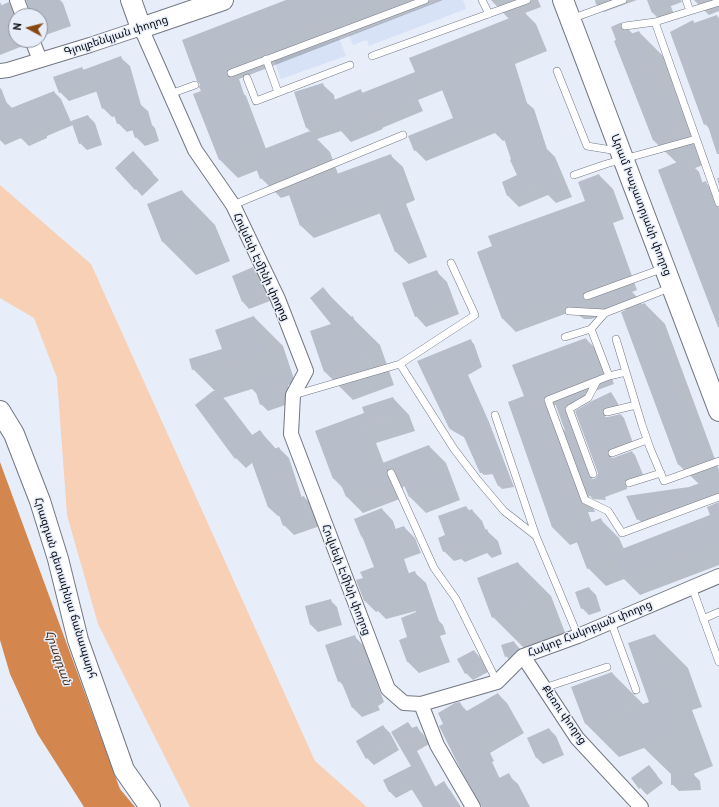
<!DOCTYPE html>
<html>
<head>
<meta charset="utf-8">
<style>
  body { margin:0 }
  #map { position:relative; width:719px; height:807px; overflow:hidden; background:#e7eefa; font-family:"PT Sans",sans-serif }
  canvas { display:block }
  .north { position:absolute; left:8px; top:8px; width:40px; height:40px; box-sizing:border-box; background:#e7eefa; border:1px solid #8e939c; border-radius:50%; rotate:277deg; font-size:11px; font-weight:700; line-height:16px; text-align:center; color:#090b0f }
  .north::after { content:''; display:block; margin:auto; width:14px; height:18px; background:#87470f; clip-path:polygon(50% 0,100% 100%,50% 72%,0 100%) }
</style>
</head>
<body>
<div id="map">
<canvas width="719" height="807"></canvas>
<div class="north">N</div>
</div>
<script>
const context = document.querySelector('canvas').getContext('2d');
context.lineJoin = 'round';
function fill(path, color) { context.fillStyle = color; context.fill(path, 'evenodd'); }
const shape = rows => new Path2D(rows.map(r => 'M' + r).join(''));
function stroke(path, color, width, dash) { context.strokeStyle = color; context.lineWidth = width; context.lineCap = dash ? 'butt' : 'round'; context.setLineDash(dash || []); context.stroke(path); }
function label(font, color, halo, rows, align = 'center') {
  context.font = font + ' "PT Sans","Noto Sans Armenian",sans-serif'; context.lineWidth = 3; context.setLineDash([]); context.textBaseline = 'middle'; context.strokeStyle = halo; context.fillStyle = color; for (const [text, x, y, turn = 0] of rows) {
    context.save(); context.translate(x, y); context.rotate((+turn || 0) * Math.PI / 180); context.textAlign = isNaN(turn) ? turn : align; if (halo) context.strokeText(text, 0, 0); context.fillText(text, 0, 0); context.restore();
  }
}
fill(shape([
  [440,0,463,0,466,9,369,46,367,40,353,45,349,35],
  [339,38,346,56,281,79,274,61]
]), '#d8e2f6');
fill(shape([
  [0,185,91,264,315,761,367,807,190,807,98,624,67,515,57,378,34,318,0,298]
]), '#f8d0b5');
fill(shape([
  [0,462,120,789,135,807,84,807,37,733,10,674,0,640]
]), '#d3864e');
fill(shape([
  [27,0,60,0,63,3,71,26,40,37,40,16,32,16],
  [289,0,443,0,239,79,244,94,246,96,266,149,311,132,307,128,322,84,334,95,335,101,360,90,364,94,416,73,509,19,491,0,538,0,541,7,525,13,536,24,547,51,515,64,527,103,534,109,547,149,555,157,572,197,556,203,548,195,519,207,508,196,503,183,518,176,505,140,503,141,495,133,426,161,415,150,455,118,443,90,418,100,423,111,382,128,383,129,351,142,341,131,317,139,330,152,338,174,390,155,403,167,415,200,406,204,427,257,409,264,396,252,381,213,314,238,301,226,290,195,281,198,261,178,258,170,238,178,219,159,201,83,198,80],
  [595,0,637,0,604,12,596,4],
  [648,0,668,0,675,16,661,21,653,13],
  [694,0,719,0,719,11,709,15],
  [0,2,2,6,9,3,15,9,16,16,16,40,31,40,28,44,0,55],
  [716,16,719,18,719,153,710,129,705,124,693,21,695,24],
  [622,23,633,34,639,32,671,64,709,163,695,168,699,172,703,184,706,183,718,195,719,197,719,327,659,170,677,163,653,140,616,41,618,40,612,27],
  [121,58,130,66,141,105,148,111,152,125,155,128,159,141,145,146,136,137,133,130,127,132,118,123,116,116,112,117,103,108,98,91,69,101,60,92,82,68,84,70],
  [54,92,61,99,71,122,88,116,95,123,102,145,87,150,80,143,73,125,47,136,47,138,29,146,21,138,5,145,0,140,0,101,4,100,12,108],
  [139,160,159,180,142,196,136,189],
  [599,175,613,189,624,219,613,223,637,290,632,292,641,301,642,305,645,304,665,324,719,470,719,496,642,523,638,519,699,484,679,465,623,313,627,311,624,308,591,319,584,319,573,311,516,332,503,319,478,252,493,247,586,201],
  [717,178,719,178,719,185],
  [182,191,215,225,230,261,196,275,162,241],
  [253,269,260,275,270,301,249,309,243,302,233,276],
  [436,271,447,282,459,314,426,327,416,316],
  [323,289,380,345,394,385,353,400,325,372,332,324],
  [254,317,283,346,295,382,288,385,292,398,291,403,268,411,261,404,258,395,252,389,223,398,227,402,253,436,259,431,269,441,276,449,279,448,289,458,302,498,304,497,314,507,320,526,294,535,284,525,280,516,278,516,268,507,253,462,246,468,236,458,215,391,193,369,224,350],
  [586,339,604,357,614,384,587,394,567,412,591,480,595,480,598,477,599,473,576,412,611,394,614,397,620,407,605,414,605,418,621,415,624,418,633,443,610,455,610,458,613,459,632,452,635,455,644,477,627,485,627,489,605,497,606,500,593,499,588,494,595,512,588,512,592,523,601,520,619,538,624,549,711,515,719,503,719,565,640,595,624,579,606,586,588,568,578,542,570,545,552,527,525,397],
  [556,405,561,419,566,432,557,423,551,407],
  [470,340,474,344,482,367,468,375,489,422,514,487,502,489,499,486,494,474,484,475,481,472,466,438,453,431,449,428],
  [393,398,409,415,415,431,376,443,384,464,429,446,446,463,460,500,426,513,410,497,405,485,404,486,402,489,405,497,363,513,346,496,343,488,333,478,365,413],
  [466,507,470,511,472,510,482,521,486,531,487,531,498,541,502,554,492,558,487,553,465,562,461,559,454,561,444,551,446,536],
  [382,509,393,521,396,530,404,527,415,538,421,553,404,559,409,574,414,572,426,583,439,621,443,625,446,634,440,636,450,662,419,673,408,662,400,641,409,638,417,613,416,611,386,619,378,611,376,612,364,600,364,579,375,568,364,539,361,536],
  [518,563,551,596,566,635,526,650,493,617],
  [589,588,596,595,601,611,589,615,582,608],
  [330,600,337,607,342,625,318,632,311,625,306,607],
  [655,635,688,668,702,707,692,710,713,766,693,774,700,781,701,790,679,791,672,784,672,775,644,748,619,757,586,724,573,687,612,673,644,705,650,702],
  [354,636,363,645,384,702,378,706,380,710,362,717,353,708,345,687,339,681],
  [514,642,520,649,523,658,513,663,506,656],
  [474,651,481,658,488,672,473,680,466,673],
  [498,694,507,703,524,733,490,753,494,761,492,762,500,779,508,775,518,784,530,807,483,807,444,724,459,703,468,712],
  [408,723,413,729,416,727,423,734,429,744,417,751,436,788,443,783,450,790,461,807,424,807,413,789,396,798,389,791,412,766],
  [383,726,390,733,399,750,374,765,367,758],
  [549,729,556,736,564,755,543,764,536,757],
  [649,766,663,783,647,795,632,779]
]), '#0003');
fill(shape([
  [26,0,59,0,66,20,40,30,40,16,31,16],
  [286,0,376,0,376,1,222,61,226,75,228,77,254,146,219,160,193,94,201,91,199,87,200,84,197,81,182,40],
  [647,0,681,0,682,2,652,13],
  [9,2,16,20,16,39,0,45,0,6],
  [525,12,536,40,504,53,519,98,523,97,540,147,544,145,562,186,545,193,540,182,507,196,502,182,517,175,510,160,511,159,500,127,491,131,488,121,414,151,408,136,453,118,437,77,408,89,413,100,372,117,372,118,340,131,335,119,306,128,294,92,323,83,329,102,361,89,362,93,415,72,409,58],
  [717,15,719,21,719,154,717,154,707,123,704,125,670,32,693,20,694,23],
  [622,22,620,24,621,29,623,31,627,31,628,35,639,31,678,131,653,140,614,41,616,40,611,27],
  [121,56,135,102,139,101,145,118,146,118,151,132,135,138,129,120,117,124,111,106,102,109,93,81,59,93,53,77,82,67,83,70],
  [1,88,9,109,54,91,66,119,40,129,41,131,21,139,17,130,0,137,0,89],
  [88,115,96,138,79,144,71,121],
  [310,131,319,156,260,179,251,154],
  [133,151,153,173,135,190,115,168],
  [391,154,403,187,394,191,415,244,395,252,374,199,300,226,288,192],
  [687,158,697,185,706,181,714,205,716,207,719,208,719,327,718,327,658,170],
  [599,174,611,206,601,210,625,277,585,291,583,293,582,297,584,300,589,301,628,286,631,297,618,303,614,293,577,306,570,306,559,298,502,319,477,252,492,246,488,236,585,201,578,182],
  [182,190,197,228,162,242,147,204],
  [253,267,263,294,242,302,232,276],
  [437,270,450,303,415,317,402,283],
  [323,287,348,318,353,316,367,357,324,372,310,331,331,324,310,298],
  [645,303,702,456,678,465,621,312],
  [254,316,267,353,228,367,226,360,192,370,189,359,222,349,215,330],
  [586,338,597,366,534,389,543,414,547,411,578,495,571,494,582,526,601,518,614,552,710,515,707,507,719,502,719,540,621,578,614,558,587,569,569,521,552,527,508,402,524,396,512,365],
  [471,339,479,363,465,372,486,418,511,484,498,486,491,471,480,473,464,437,449,428,417,361],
  [280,373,286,391,284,396,260,405,253,383],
  [213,391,218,391,252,436,252,435,260,430,274,449,279,447,297,499,304,496,311,516,283,526,275,504,268,507,247,449,235,459,195,405],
  [585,391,584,394,566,405,564,409,588,476,592,479,594,479,597,477,598,473,575,411,592,401,611,392,618,404,604,408,602,411,602,414,605,417,608,417,621,414,631,440,628,441,628,442,610,448,607,452,608,455,609,457,613,458,632,451,641,474,627,478,624,482,625,485,602,494,603,497,589,496,556,406,578,394],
  [393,397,399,415,360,427,375,466,429,445,444,484,409,497,400,476,398,477,394,469,391,468,387,470,386,472,389,480,346,497,338,477,333,479,315,431,364,413,362,407],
  [719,476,719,492,637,520,626,496,689,487],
  [466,506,468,511,472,509,481,532,487,529,493,544,481,549,478,543,453,552,452,548,443,552,438,538,445,535,438,516],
  [382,508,390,531,404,526,410,542,393,548,403,575,415,571,430,614,432,613,436,623,430,625,439,651,407,662,399,640,407,637,401,618,416,612,411,598,374,608,371,598,364,601,356,580,363,578,360,572,374,567,362,536,361,536,354,519],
  [518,562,533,602,492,618,477,578],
  [589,587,595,604,581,609,575,592],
  [331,599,336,619,310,625,305,606],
  [655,634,669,674,660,677,680,733,642,747,628,709,649,702,628,643],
  [355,635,375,693,370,696,371,701,352,708,341,681,338,682,325,645],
  [514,641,516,651,513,654,505,657,501,645],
  [474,650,482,665,465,674,457,659],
  [612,672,626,709,585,724,571,687],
  [498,693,516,723,481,744,486,751,483,753,497,779,509,773,526,807,482,807,461,770,439,726,443,724,438,713,455,703,460,702,465,712],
  [408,722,412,728,417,726,423,737,411,744,433,788,444,781,460,807,423,807,407,782,389,792,383,780,411,766,391,732],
  [383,725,393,743,366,759,356,741],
  [549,728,558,748,536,758,527,738],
  [649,765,657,775,639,789,631,778],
  [694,773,695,783,671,785,671,774]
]), '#b7bdc9');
const lane = shape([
  [482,0,489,14],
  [686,0,690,11,719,2],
  [571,19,623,0],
  [655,22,719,203],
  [625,26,655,22,690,11],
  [372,56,527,0],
  [266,59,278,92],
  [557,71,587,146,618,151],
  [231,73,425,0],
  [247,78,256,101,350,65],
  [170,94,195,85],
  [574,175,606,164,696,139],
  [233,205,403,135],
  [672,287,605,313,591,329,609,376,548,400,585,500,608,511,622,533,719,497],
  [587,296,664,268],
  [569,311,605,313],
  [565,337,591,329],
  [616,339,642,425,650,448,664,481,719,461],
  [400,364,475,315,451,263],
  [609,376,626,372],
  [294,395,400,364,454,449,477,479,504,511,536,536,578,636],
  [607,412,636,405],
  [495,415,536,536],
  [612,453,647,440],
  [391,473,434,568,456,599,497,682],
  [593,474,569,409,588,398,597,381],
  [629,483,661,473],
  [692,587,719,662],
  [703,619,719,612],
  [611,622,636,690],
  [544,688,607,667]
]);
const street = shape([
  [17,0,23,16],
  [32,40,40,60],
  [0,71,8,70,90,45,141,28,195,150,233,205,278,299,306,371,293,395,291,434,388,689,404,703,421,704,497,682,523,656,578,636,719,576],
  [523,656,577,738,641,807],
  [421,704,437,745,473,807]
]);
const secondary = shape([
  [131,0,141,28,223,0],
  [563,0,719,411],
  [0,411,14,434,40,501,58,559,78,640,124,770,150,807]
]);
stroke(lane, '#737883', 8);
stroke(street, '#737883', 16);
stroke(secondary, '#737883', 22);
stroke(lane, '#fff', 7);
stroke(street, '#fff', 14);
stroke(secondary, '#fff', 20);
label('11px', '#090b0f', '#e7eefa', [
  ["Գյուլբենկյան փողոց",116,36,-18],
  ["Արամ Խաչատրյանի փողոց",641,205,69],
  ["Հովսեփ Էմինի փողոց",261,267,65],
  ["Հովսեփ Էմինի փողոց",346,580,69],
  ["Հրազդան գետափնյա ճանապարհ",65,588,73],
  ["Հակոբ Հակոբյան փողոց",590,629,-22],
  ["Քեռու փողոց",564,715,55]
]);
label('italic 12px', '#513119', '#e7eefa', [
  ["Հրազդան",58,658,71]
]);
</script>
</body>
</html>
